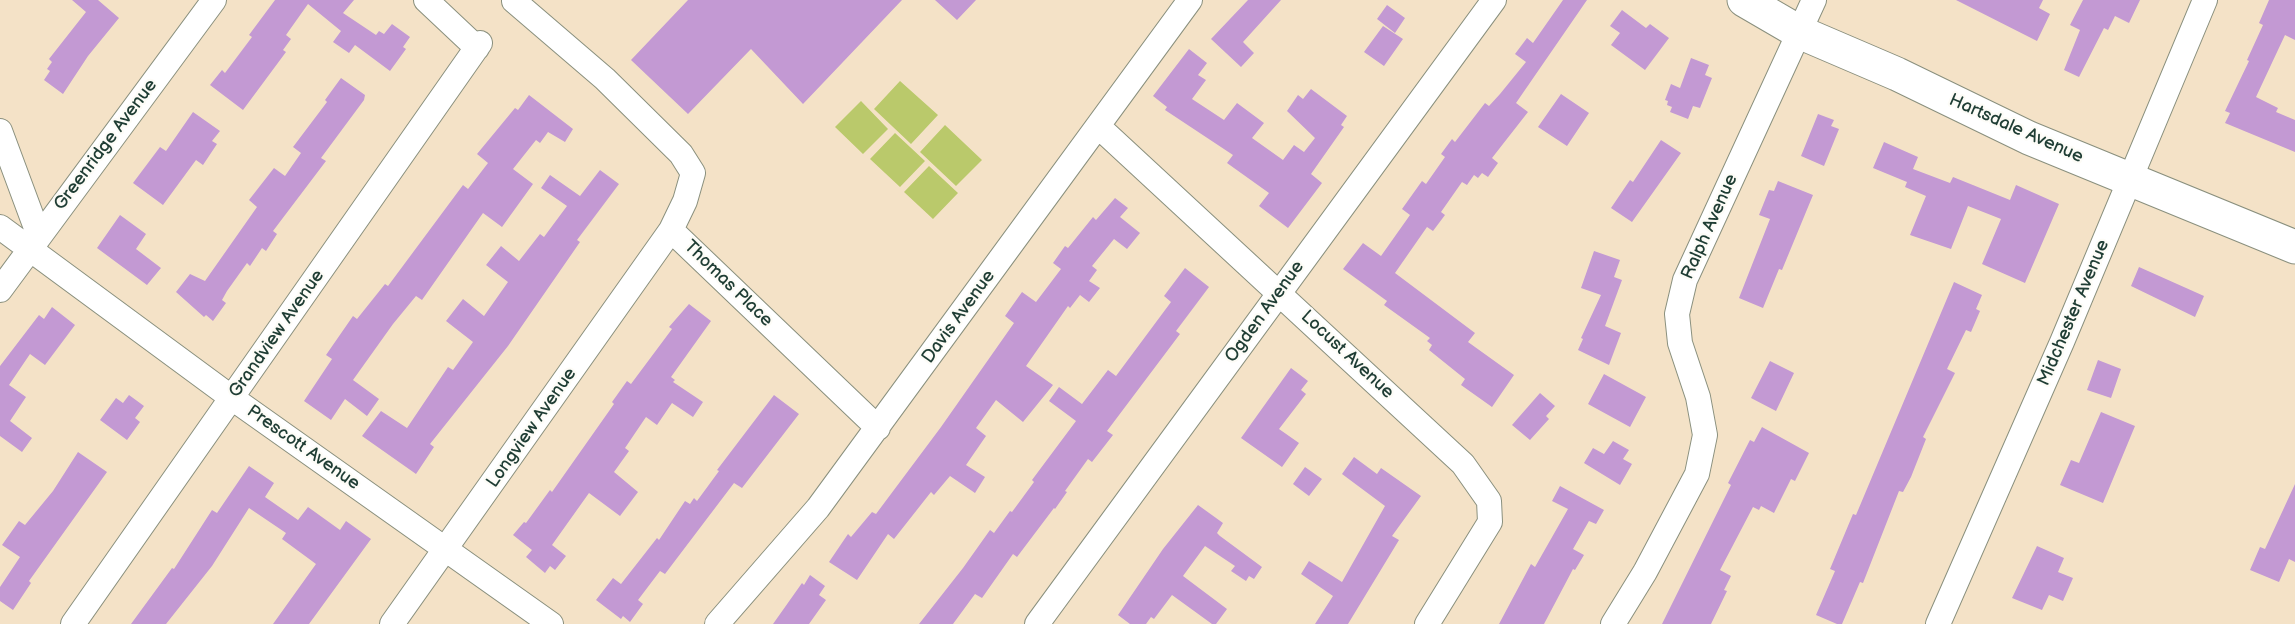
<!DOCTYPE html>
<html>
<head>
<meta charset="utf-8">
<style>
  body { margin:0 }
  canvas { display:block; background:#f4e2c7 }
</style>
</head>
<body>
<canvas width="2295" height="624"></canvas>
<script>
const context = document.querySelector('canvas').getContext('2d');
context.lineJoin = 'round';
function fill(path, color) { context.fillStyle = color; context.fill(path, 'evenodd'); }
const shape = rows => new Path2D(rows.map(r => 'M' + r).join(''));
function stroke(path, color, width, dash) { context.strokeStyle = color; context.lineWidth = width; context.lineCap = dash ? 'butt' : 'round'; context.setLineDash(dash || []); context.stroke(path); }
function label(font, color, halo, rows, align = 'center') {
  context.font = font + ' "Balsamiq Sans",sans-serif'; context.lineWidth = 4.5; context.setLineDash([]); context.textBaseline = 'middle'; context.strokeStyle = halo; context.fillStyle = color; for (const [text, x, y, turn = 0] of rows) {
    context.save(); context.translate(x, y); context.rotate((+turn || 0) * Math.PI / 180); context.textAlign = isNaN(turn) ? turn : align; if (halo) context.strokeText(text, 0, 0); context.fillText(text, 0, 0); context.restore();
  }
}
fill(shape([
  [900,81,938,115,911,144,874,109],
  [861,101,888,129,863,154,835,127],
  [945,125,982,160,956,186,920,152],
  [895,133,925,161,900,187,870,159],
  [929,166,958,193,933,219,904,192]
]), '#bac96b');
fill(shape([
  [72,0,98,0,119,18,88,56,63,94,44,80,50,71,47,69,52,62,49,59,86,12],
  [275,0,354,0,343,13,376,35,379,31,384,34,392,24,410,37,403,47,406,49,390,71,355,45,349,53,333,42,341,31,308,4,286,35,291,39,283,50,286,52,243,110,210,85,222,70,225,73,252,37,249,35],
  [688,0,902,0,803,104,751,49,688,114,631,60],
  [935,0,976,0,957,20],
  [1248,0,1281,0,1243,42,1254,53,1241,67,1211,39],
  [1563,0,1587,0,1516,103,1528,112,1492,158,1498,163,1488,177,1482,173,1478,178,1474,175,1467,185,1462,182,1441,212,1445,215,1433,231,1427,227,1395,273,1475,333,1468,342,1514,375,1492,407,1461,385,1465,379,1429,350,1432,345,1427,341,1430,338,1384,305,1387,301,1343,269,1363,243,1381,256,1410,215,1402,209,1422,181,1426,184,1445,157,1441,154,1452,139,1455,142,1485,103,1489,106,1500,94,1526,62,1515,54,1527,38,1533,43],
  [1956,0,2043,0,2039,8,2050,14,2037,41],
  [2083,0,2140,0,2129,23,2115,16,2108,30,2104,28,2079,77,2064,70,2080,30,2070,25],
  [2269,0,2295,0,2295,40,2285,35,2256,97,2278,108,2276,112,2295,120,2295,152,2225,123,2230,113,2225,111,2249,61,2247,60,2263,25,2259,23],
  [1387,5,1405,18,1395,33,1377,19],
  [1622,10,1646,28,1650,24,1669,38,1645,70,1611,45,1620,33,1610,26],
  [1383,26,1403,39,1384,66,1364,52],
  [1189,49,1207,63,1198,75,1206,80,1192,99,1224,120,1237,103,1264,123,1252,138,1283,160,1294,145,1304,152,1315,138,1287,111,1298,95,1303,99,1311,89,1347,116,1341,125,1344,127,1311,174,1322,183,1288,228,1259,206,1269,193,1227,163,1233,155,1165,110,1167,107,1153,96],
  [1691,58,1709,65,1705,75,1712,78,1700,108,1693,106,1688,119,1670,112,1672,107,1667,105,1668,101,1665,100,1671,84,1680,88],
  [341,78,365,95,364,100,321,158,326,161,273,231,277,234,266,251,262,248,250,266,247,263,227,291,222,300,226,303,213,321,206,315,204,317,176,292,190,274,205,281,257,207,249,200,274,168,285,176,301,153,293,147,327,102,325,100],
  [1561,94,1589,113,1567,146,1538,127],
  [529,95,573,129,565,142,548,132,540,143,536,140,513,169,533,184,502,227,483,213,422,300,416,296,393,324,353,380,379,399,367,416,345,399,331,420,304,401,332,359,326,355,353,316,357,319,385,284,388,286,463,185,468,189,488,163,477,154,515,108,518,110],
  [193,112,220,131,212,141,217,144,203,165,196,160,163,205,133,183,160,147,166,151],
  [1818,114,1834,120,1831,126,1839,129,1824,166,1801,156],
  [1661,140,1681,153,1632,222,1611,208,1630,180,1633,182],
  [1884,142,1918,157,1913,169,1950,183,1953,177,2010,200,2016,185,2059,204,2025,283,1982,264,2001,219,1968,206,1951,249,1910,235,1926,196,1905,187,1907,182,1873,168],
  [600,170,619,184,577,240,580,242,508,346,430,444,434,447,416,474,362,436,381,411,407,428,448,367,453,370,473,342,446,321,463,299,484,316,508,282,486,265,501,246,519,261,540,234,544,237,567,206,541,188,550,175,580,196],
  [1778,181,1813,195,1782,270,1779,269,1763,308,1739,298,1770,219,1759,215,1769,190,1774,191],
  [1115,198,1128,208,1120,217,1140,233,1127,249,1114,239,1092,266,1097,270,1089,281,1100,288,1089,302,1080,295,1070,308,1068,306,1026,366,1053,385,1023,422,996,400,976,428,986,436,966,465,985,477,975,493,950,476,934,495,931,492,894,539,888,534,857,580,829,562,848,534,851,537,872,512,876,514,941,427,1014,323,1005,316,1022,292,1036,302,1061,269,1053,263,1065,246,1068,248,1093,217,1096,220],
  [120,215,146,234,136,249,161,268,147,285,97,248],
  [1594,251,1620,260,1614,277,1622,280,1605,326,1621,333,1609,365,1578,350,1583,339,1581,338,1601,295,1581,288],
  [2139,267,2204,296,2195,317,2131,286],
  [1185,268,1209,287,1176,331,1180,334,1107,431,1113,435,1092,462,1088,459,1065,491,1067,492,1055,509,1054,508,1017,557,1013,554,982,598,975,594,953,624,919,624,963,568,990,530,994,533,1010,511,1012,512,1034,482,1032,480,1076,421,1049,401,1059,387,1082,404,1108,370,1116,376,1171,302,1164,296],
  [1954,282,1982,295,1976,309,1980,311,1971,332,1966,330,1947,369,1955,373,1923,437,1926,439,1911,477,1903,492,1899,491,1863,583,1860,582,1842,624,1837,624,1816,615,1835,571,1830,569,1853,514,1856,515],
  [689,304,711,321,671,377,675,380,673,382,703,402,693,417,672,403,657,425,646,417,625,448,629,451,614,472,638,492,620,516,589,493,552,545,566,556,555,570,550,566,545,573,526,557,532,550,513,535,524,522,526,523,550,490,552,492,614,404,612,402,627,381,631,384,672,329,669,327],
  [52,307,75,325,45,365,30,354,9,385,26,397,10,421,32,438,22,452,0,436,0,366,39,315,44,319],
  [2098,360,2121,369,2111,398,2087,390],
  [1770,361,1794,373,1776,411,1751,398],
  [1291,368,1308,381,1301,390,1306,394,1279,429,1299,443,1282,467,1241,438],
  [1604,374,1646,397,1630,427,1588,404],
  [1540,393,1555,406,1546,416,1549,419,1530,440,1512,425],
  [129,395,144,406,135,418,140,422,127,440,100,420,116,398,123,403],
  [774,395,799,414,742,488,734,483,665,574,660,571,638,600,643,604,630,622,623,616,621,619,596,600,613,578,621,584,657,538,659,540,685,501,690,504,694,498,697,501,719,471,717,470],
  [2101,412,2135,426,2103,503,2060,485,2071,460,2079,463],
  [1762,427,1809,453,1795,481,1791,479,1774,513,1761,506,1759,510,1753,507,1720,570,1731,576,1724,590,1727,591,1711,624,1662,624,1731,485,1728,483,1750,440,1754,442],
  [1613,441,1629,450,1623,459,1632,464,1620,485,1584,463,1593,448,1604,454],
  [78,452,107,472,29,581,31,583,13,610,0,601,0,587,20,557,2,545,19,521,25,525,53,491],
  [1354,457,1377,474,1381,468,1421,496,1392,536,1399,540,1348,624,1315,624,1333,596,1301,574,1309,561,1342,582,1385,506,1342,474],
  [249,466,274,483,265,497,298,520,308,507,340,530,346,521,371,539,309,624,273,624,316,564,282,539,286,533,249,508,212,566,166,624,131,624,172,568,174,569,212,510,217,513],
  [1305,467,1322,479,1309,496,1293,484],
  [2295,484,2295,562,2289,559,2279,582,2250,570,2260,547,2265,549],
  [1560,486,1604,510,1596,524,1589,521,1573,549,1584,555,1575,570,1573,569,1544,624,1499,624,1531,564,1535,567,1568,509,1552,501],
  [1198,505,1223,523,1217,533,1220,536,1262,567,1254,579,1249,576,1246,581,1231,571,1235,566,1205,546,1183,576,1227,609,1216,624,1212,624,1172,595,1154,619,1151,617,1146,624,1130,624,1118,615,1163,549],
  [2037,546,2064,558,2058,572,2073,578,2063,601,2049,595,2042,610,2012,598],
  [810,575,825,586,819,595,826,600,809,624,773,624,802,583,804,585]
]), '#c399d3');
const street = shape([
  [426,0,477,48],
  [1099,127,1463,464,1489,501,1490,522,1427,624],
  [0,131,39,236],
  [0,227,232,398,551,624],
  [671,230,878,428],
  [0,290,214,0],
  [73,624,480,43],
  [392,624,671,230,685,201,693,173,681,154,605,79,514,1],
  [717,624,818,508,1190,0],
  [1037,624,1494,0],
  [1613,624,1645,572,1697,474,1705,435,1698,397,1680,343,1677,314,1685,280,1814,0],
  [1938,624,2062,342,2205,0]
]);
const secondary = shape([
  [1744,0,1799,32,1897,74,2029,138,2295,247]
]);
stroke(street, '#8a907e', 26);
stroke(secondary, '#8a907e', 35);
stroke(street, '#fff', 24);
stroke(secondary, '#fff', 33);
label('18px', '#1f3d34', '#fdfcf7', [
  ["Hartsdale Avenue",2016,129,24],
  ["Greenridge Avenue",106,145,-53],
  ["Ralph Avenue",1710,227,-66],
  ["Thomas Place",728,284,44],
  ["Ogden Avenue",1265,312,-54],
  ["Midchester Avenue",2074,313,-67],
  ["Davis Avenue",959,317,-54],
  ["Grandview Avenue",277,334,-55],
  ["Locust Avenue",1347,355,43],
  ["Longview Avenue",532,428,-55],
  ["Prescott Avenue",303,448,35]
]);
</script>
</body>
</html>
